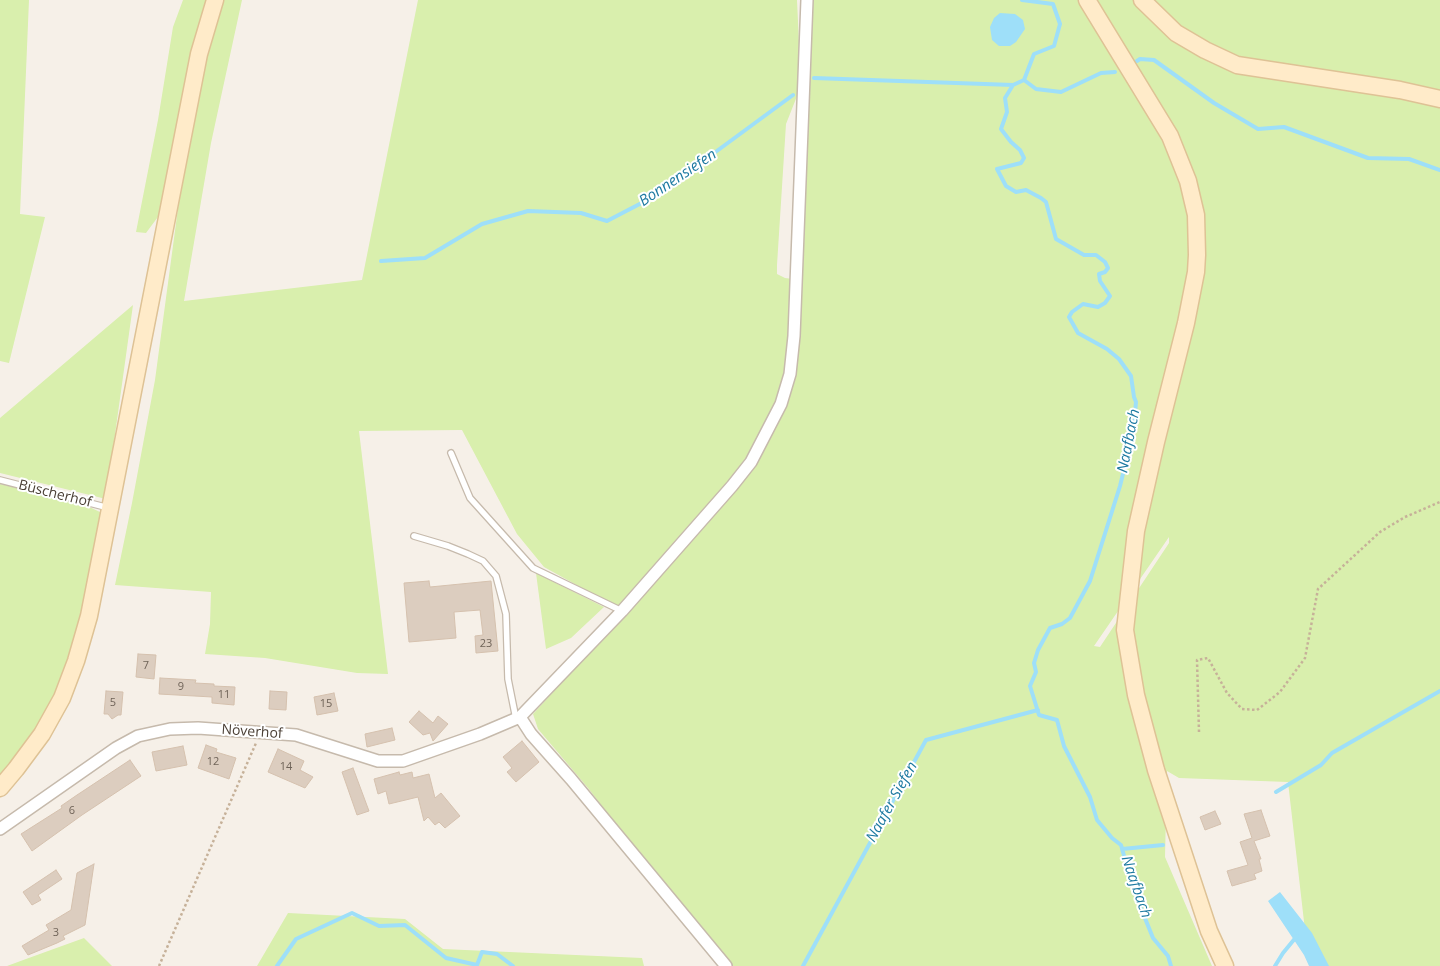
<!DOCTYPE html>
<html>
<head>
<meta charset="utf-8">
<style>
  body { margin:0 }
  canvas { display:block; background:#f6f0e8 }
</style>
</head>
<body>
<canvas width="1440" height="966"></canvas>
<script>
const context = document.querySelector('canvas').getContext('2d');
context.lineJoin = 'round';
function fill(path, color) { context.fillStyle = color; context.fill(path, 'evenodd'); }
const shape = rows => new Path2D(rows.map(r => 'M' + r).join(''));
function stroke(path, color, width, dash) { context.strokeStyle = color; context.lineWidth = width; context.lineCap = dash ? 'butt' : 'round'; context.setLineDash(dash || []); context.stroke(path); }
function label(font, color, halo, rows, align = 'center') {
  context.font = font + ' "Open Sans",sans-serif'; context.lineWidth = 4; context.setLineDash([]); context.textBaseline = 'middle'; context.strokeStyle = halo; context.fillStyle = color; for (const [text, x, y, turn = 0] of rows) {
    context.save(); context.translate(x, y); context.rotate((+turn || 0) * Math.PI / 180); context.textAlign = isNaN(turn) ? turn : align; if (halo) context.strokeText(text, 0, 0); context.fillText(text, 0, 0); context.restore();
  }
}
fill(shape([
  [0,0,29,0,20,214,45,217,9,363,0,361],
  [183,0,242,0,211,143,184,301,362,280,418,0,797,0,801,86,786,124,777,265,777,274,785,278,793,279,786,370,776,403,750,455,728,485,620,609,544,567,517,534,462,430,359,431,388,674,357,673,265,658,205,654,210,624,211,592,115,585,132,503,155,380,181,186,146,233,136,232,158,120,173,27],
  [812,0,1440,0,1440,966,1322,966,1306,939,1288,782,1179,778,1167,771,1165,857,1212,966,732,966,648,866,588,788,538,729,533,714,734,493,762,451,788,398],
  [1169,537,1169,543,1100,647,1094,646],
  [133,305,106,499,0,473,0,418],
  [0,484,81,503,102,513,93,573,69,664,48,707,22,751,0,777],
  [536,573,604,607,571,638,546,649],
  [288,913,405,919,443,949,642,958,644,966,257,966],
  [84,938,112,966,7,966,26,959]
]), '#d9efad');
fill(shape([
  [1000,13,1015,14,1023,20,1025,29,1016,42,1010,46,999,46,992,40,990,27,994,18],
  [1280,892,1312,933,1329,966,1309,966,1304,955,1268,901]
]), '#9edff9');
stroke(shape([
  [1022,0,1053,4,1060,24,1054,46,1034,54,1024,80,1013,85,1005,98,1007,112,1001,129,1011,142,1020,150,1024,158,1021,163,997,169,1006,186,1016,192,1026,190,1041,198,1046,202,1056,239,1084,255,1096,255,1105,262,1108,268,1105,272,1099,274,1100,281,1110,296,1105,303,1098,307,1083,304,1072,312,1069,317,1078,333,1107,349,1119,359,1131,376,1134,397,1136,402,1133,433,1120,486,1090,581,1070,618,1062,624,1050,628,1038,650,1034,663,1036,672,1030,686,1039,715,1057,720,1064,746,1090,797,1097,820,1112,838,1121,845,1134,891,1153,938,1168,956,1171,966],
  [1137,61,1140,59,1154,60,1214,103,1258,129,1284,127,1368,158,1409,159,1440,170],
  [814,78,1013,85],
  [1024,80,1036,89,1061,92,1101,73,1115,72],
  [381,261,425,258,482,224,528,211,581,213,607,221,657,195,793,95],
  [1276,792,1321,765,1332,753,1440,691],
  [1122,849,1163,845],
  [277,966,296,939,352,913,379,926,405,925,446,958,477,965,482,952,497,954,513,966],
  [803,966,926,740,1038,710],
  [1275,966,1283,953,1297,936]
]), '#9edff9', 4);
const building = shape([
  [429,581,430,587,491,581,498,651,476,653,475,636,483,635,480,610,454,612,456,638,409,642,404,583,429,581],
  [138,654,156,655,154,679,136,677,138,654],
  [160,678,196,680,195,683,214,684,214,686,235,687,234,705,212,703,212,697,159,694,160,678],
  [106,691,123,692,121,715,118,715,112,719,108,714,104,714,106,691],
  [270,691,287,692,286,710,269,709,270,691],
  [334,693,338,711,317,715,314,697,334,693],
  [419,711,433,723,438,716,448,724,433,741,430,733,423,735,409,722,419,711],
  [392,728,395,740,367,747,365,734,392,728],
  [522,741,539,762,516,782,507,772,512,768,503,757,522,741],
  [206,745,217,749,216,752,236,758,229,779,198,768,206,745],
  [183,746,187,765,156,771,152,752,183,746],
  [278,749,304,761,300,770,313,777,305,788,268,772,278,749],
  [130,760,141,776,82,815,32,851,21,834,62,808,61,806,77,795,130,760],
  [353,768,369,811,357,815,342,772,353,768],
  [399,772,400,775,412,772,413,778,429,774,435,798,441,793,460,816,445,828,439,822,435,825,428,817,424,821,418,797,389,804,386,791,378,794,374,779,399,772],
  [1261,810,1270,836,1254,841,1261,859,1259,859,1262,871,1254,874,1256,879,1232,886,1227,871,1248,865,1240,842,1252,838,1244,814,1261,810],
  [1215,811,1221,824,1205,830,1200,817,1215,811],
  [94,864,85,925,63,936,65,939,57,943,28,955,22,946,49,930,46,925,71,910,77,873,94,864],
  [56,870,62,879,38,895,41,900,32,905,23,892,56,870]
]);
fill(building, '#dccdbf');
stroke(building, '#d5c1ae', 1);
const lane = shape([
  [451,453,470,498,533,568,622,611],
  [0,480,109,508],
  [414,536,448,546,468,554,483,561,496,576,506,614,508,679,516,719]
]);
const street = shape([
  [520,717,531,734,571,779,726,966],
  [0,829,116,748,138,736,170,729,198,728,296,735,378,761,403,761,480,734,520,717,622,611,732,486,751,462,781,404,790,374,794,336,807,0]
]);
const secondary = shape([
  [1087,0,1170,136,1188,181,1196,215,1197,255,1196,272,1186,323,1156,442,1136,531,1125,630,1136,695,1156,770,1209,931,1225,966],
  [1142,0,1176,33,1205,50,1237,65,1400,90,1440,99],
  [0,788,16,769,42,734,62,698,76,661,89,616,199,54,215,0]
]);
stroke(lane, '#c6baac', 8);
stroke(street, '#c6baac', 14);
stroke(secondary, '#dec295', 19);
stroke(shape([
  [1199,732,1197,660,1208,658,1227,693,1242,709,1257,710,1280,692,1305,658,1318,589,1380,532,1405,517,1440,502],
  [159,966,256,743]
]), '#c6b199', 2.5, [2.5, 2.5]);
stroke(lane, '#fff', 5.5);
stroke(street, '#fff', 11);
stroke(secondary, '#ffebc9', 16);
label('11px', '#6f6358', null, [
  ["23",486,644],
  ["7",146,666],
  ["9",181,687],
  ["11",224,695],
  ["5",113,703],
  ["15",326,704],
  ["12",213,762],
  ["14",286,767],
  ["6",72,811],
  ["3",56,933]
]);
label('14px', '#4b4036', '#fff', [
  ["Büscherhof",55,494,14],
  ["Növerhof",252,732,4]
]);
label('italic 15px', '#1e7aa1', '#fff', [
  ["Bonnensiefen",678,178,-34],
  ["Naafbach",1129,441,-79],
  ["Naafer Siefen",892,802,-61],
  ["Naafbach",1136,887,71]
]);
</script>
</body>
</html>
